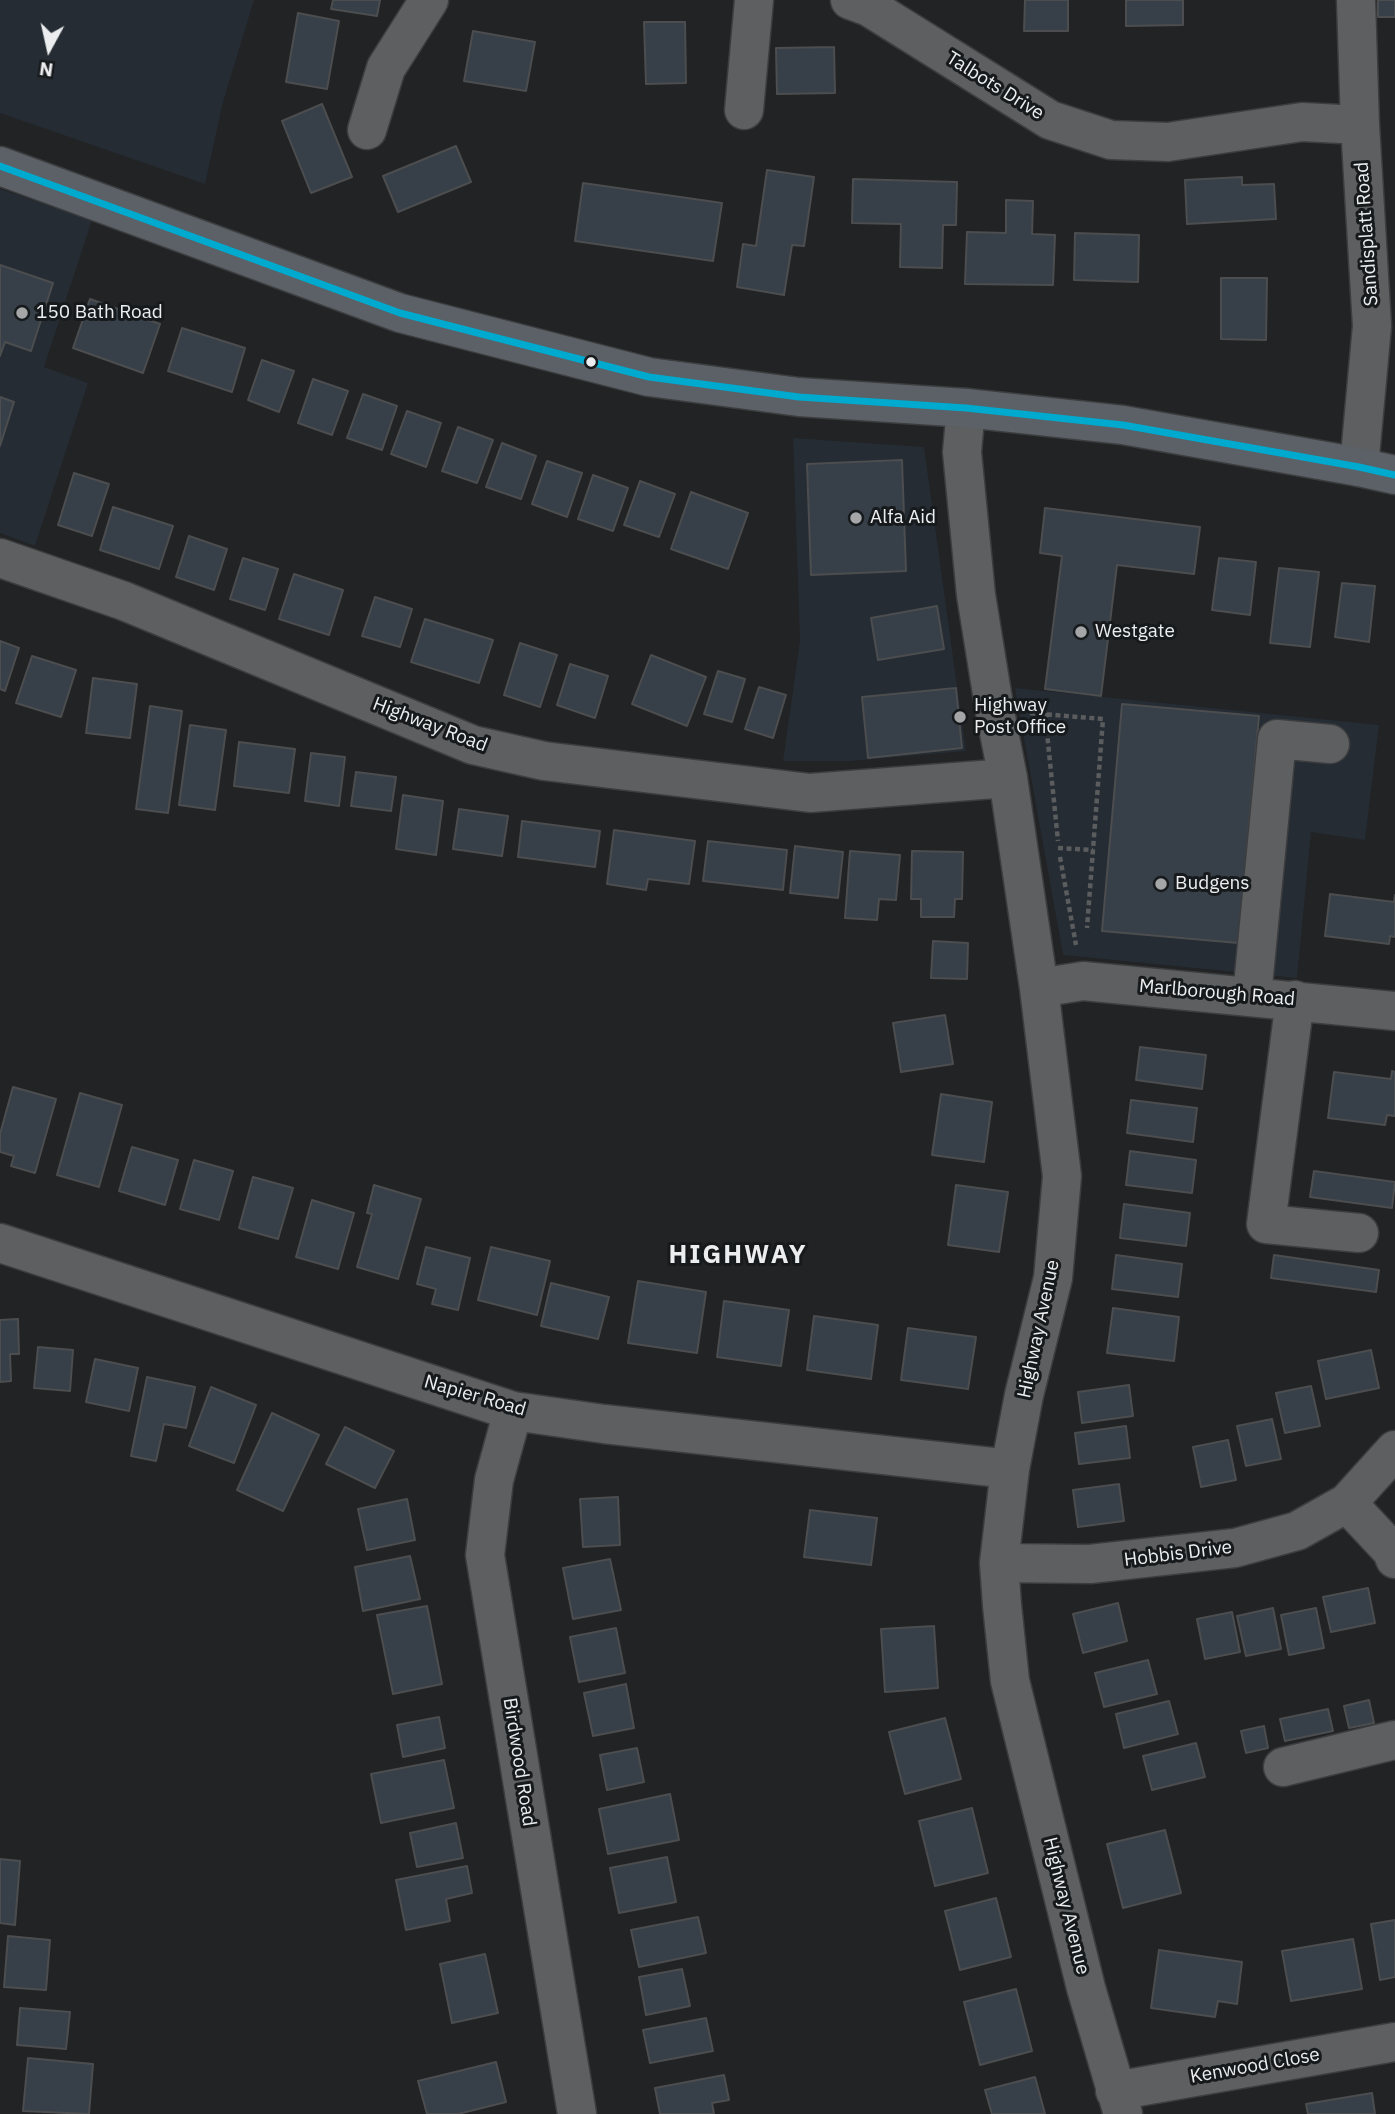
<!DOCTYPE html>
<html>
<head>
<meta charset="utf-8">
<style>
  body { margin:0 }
  #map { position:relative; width:1395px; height:2114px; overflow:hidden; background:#212325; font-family:"IBM Plex Sans",sans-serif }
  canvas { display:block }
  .north { position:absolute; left:14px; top:14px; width:70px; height:70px; -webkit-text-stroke:5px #171a1c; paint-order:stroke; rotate:188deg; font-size:19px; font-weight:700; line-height:28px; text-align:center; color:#ebedef }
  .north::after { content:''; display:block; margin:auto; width:24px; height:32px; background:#ebedef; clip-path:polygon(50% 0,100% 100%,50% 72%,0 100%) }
</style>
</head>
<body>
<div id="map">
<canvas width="1395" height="2114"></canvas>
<div class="north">N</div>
</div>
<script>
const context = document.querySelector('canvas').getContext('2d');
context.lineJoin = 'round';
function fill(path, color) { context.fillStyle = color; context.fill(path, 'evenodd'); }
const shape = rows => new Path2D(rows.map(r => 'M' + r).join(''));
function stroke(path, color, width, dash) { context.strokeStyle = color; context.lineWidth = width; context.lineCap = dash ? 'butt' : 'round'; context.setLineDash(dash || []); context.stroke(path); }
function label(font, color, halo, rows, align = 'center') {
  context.font = font + ' "IBM Plex Sans",sans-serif'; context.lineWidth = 6; context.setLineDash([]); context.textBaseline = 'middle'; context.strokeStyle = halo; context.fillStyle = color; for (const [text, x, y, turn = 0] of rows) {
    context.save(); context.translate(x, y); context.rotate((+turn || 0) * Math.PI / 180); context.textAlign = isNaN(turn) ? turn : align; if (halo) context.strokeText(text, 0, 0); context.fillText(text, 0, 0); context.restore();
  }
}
fill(shape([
  [0,0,254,0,223,102,205,184,0,113],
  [0,189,92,220,44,367,88,383,35,546,0,533],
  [793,438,924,447,966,751,851,761,783,761,800,641],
  [1015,688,1379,725,1365,840,1311,832,1297,978,1063,955]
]), '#252c33');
const building = shape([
  [333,0,380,0,377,16,331,9,333,0],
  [1025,0,1068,0,1068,31,1024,31,1025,0],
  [1126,0,1183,0,1183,25,1126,26,1126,0],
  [1378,0,1395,0,1395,17,1378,17,1378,0],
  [298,13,339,21,327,89,286,82,298,13],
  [644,22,685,22,686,83,646,84,644,22],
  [473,31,535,42,526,91,464,81,473,31],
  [834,47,835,93,777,94,776,48,834,47],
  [322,104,352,177,311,193,282,121,322,104],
  [456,146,471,182,398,212,383,176,456,146],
  [767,170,814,177,804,246,792,245,784,295,737,287,743,244,756,246,767,170],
  [1242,177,1242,185,1274,184,1276,219,1187,224,1185,180,1242,177],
  [853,179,957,182,956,225,943,225,942,268,900,267,901,224,852,223,853,179],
  [583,183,722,203,713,261,575,241,583,183],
  [1006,200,1033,201,1032,234,1055,235,1053,285,965,284,967,232,1006,233,1006,200],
  [1075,233,1139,235,1138,282,1074,280,1075,233],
  [0,265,53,283,31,351,5,342,0,356,0,265],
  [1221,278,1267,278,1266,340,1221,339,1221,278],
  [90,299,160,324,143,373,73,348,90,299],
  [182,328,245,348,232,392,168,371,182,328],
  [262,360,294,371,279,412,248,400,262,360],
  [313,379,348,391,332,435,298,423,313,379],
  [363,394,397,406,382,450,347,438,363,394],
  [0,397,14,402,0,446,0,397],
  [407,411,441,423,426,467,391,454,407,411],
  [458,427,493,440,477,483,442,471,458,427],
  [502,443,536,456,521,499,486,487,502,443],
  [902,460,906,571,811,575,807,464,902,460],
  [547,461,582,473,567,517,532,504,547,461],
  [74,473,109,484,92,536,58,525,74,473],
  [593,475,628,488,613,531,578,519,593,475],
  [640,481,675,494,659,537,624,525,640,481],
  [691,492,748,513,728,569,671,549,691,492],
  [113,507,173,526,159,569,100,550,113,507],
  [1045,508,1200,527,1194,574,1117,565,1101,696,1045,689,1062,556,1040,553,1045,508],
  [189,536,227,549,214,590,176,577,189,536],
  [243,558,278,569,265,610,230,599,243,558],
  [1219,558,1256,562,1250,615,1212,610,1219,558],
  [1279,568,1319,572,1310,647,1270,643,1279,568],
  [294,574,343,590,329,635,279,619,294,574],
  [1342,583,1375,586,1369,642,1335,637,1342,583],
  [375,597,412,609,400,647,362,636,375,597],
  [937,606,944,649,878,660,871,618,937,606],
  [425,619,493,640,479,683,411,662,425,619],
  [0,641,19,648,5,691,0,689,0,641],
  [520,643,557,655,540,707,504,695,520,643],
  [651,655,706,677,687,726,632,704,651,655],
  [32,656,76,670,61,717,16,703,32,656],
  [570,664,608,676,595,718,557,705,570,664],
  [718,671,745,679,732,722,704,714,718,671],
  [93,678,137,684,130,738,86,733,93,678],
  [759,687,786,695,773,738,745,729,759,687],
  [956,688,962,748,868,758,862,697,956,688],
  [1122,704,1259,716,1238,943,1102,931,1122,704],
  [150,706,182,711,168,813,136,809,150,706],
  [190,725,226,730,215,810,179,805,190,725],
  [239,742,295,749,289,793,234,786,239,742],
  [311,753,345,757,339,806,305,801,311,753],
  [356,772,396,777,391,811,351,806,356,772],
  [403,795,443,801,436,855,396,849,403,795],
  [459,809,508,816,502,856,453,849,459,809],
  [522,821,600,831,595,867,518,857,522,821],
  [614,830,695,841,689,884,648,879,646,890,607,884,614,830],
  [708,841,787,850,783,890,703,881,708,841],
  [795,846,843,852,838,898,790,893,795,846],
  [850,851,900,855,896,900,879,899,877,920,845,918,850,851],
  [912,851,963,852,962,899,955,899,954,917,921,917,921,899,911,899,912,851],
  [1330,894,1394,902,1395,895,1395,937,1390,936,1389,944,1325,936,1330,894],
  [933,941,968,943,967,979,931,978,933,941],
  [945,1015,953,1064,901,1072,893,1023,945,1015],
  [1140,1047,1206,1055,1202,1089,1136,1080,1140,1047],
  [1392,1071,1395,1072,1395,1116,1387,1115,1385,1125,1328,1118,1334,1072,1391,1079,1392,1071],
  [13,1087,56,1099,35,1173,11,1166,14,1156,0,1152,0,1134,13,1087],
  [80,1093,122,1105,99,1187,57,1175,80,1093],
  [941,1094,992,1102,984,1162,932,1155,941,1094],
  [1131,1100,1197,1108,1193,1142,1127,1133,1131,1100],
  [132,1147,178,1160,165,1205,119,1191,132,1147],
  [1130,1151,1196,1160,1192,1193,1126,1185,1130,1151],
  [194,1160,233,1171,219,1220,180,1209,194,1160],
  [1314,1171,1395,1182,1392,1208,1310,1197,1314,1171],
  [253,1177,293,1188,278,1239,239,1228,253,1177],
  [374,1185,421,1199,398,1279,357,1267,372,1214,367,1213,374,1185],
  [956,1185,1008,1192,999,1252,948,1245,956,1185],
  [312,1200,354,1213,338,1269,296,1257,312,1200],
  [1124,1204,1190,1213,1186,1246,1120,1238,1124,1204],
  [426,1247,470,1258,458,1310,432,1304,436,1289,417,1284,426,1247],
  [491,1247,550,1261,537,1315,478,1300,491,1247],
  [1116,1255,1182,1264,1178,1297,1112,1289,1116,1255],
  [1274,1255,1379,1270,1376,1292,1271,1278,1274,1255],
  [638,1281,706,1292,697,1353,628,1343,638,1281],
  [551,1283,609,1297,598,1339,541,1326,551,1283],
  [724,1301,789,1310,781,1366,717,1357,724,1301],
  [1113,1308,1179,1317,1174,1361,1107,1353,1113,1308],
  [814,1316,878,1325,871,1379,807,1370,814,1316],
  [18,1319,19,1354,10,1354,11,1381,0,1382,0,1320,18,1319],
  [908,1328,976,1337,968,1389,901,1380,908,1328],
  [38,1347,73,1350,70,1391,34,1388,38,1347],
  [1371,1350,1379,1388,1326,1399,1318,1361,1371,1350],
  [95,1359,138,1368,129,1411,86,1402,95,1359],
  [147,1377,195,1387,186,1428,164,1424,156,1461,131,1456,147,1377],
  [1129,1385,1133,1416,1082,1423,1078,1392,1129,1385],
  [1311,1386,1320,1426,1285,1433,1276,1393,1311,1386],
  [211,1387,256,1405,234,1463,189,1446,211,1387],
  [272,1413,319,1435,283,1511,237,1490,272,1413],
  [1272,1419,1281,1459,1246,1466,1237,1426,1272,1419],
  [1126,1426,1130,1458,1079,1464,1075,1433,1126,1426],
  [345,1427,394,1451,375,1488,326,1464,345,1427],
  [1228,1440,1236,1480,1201,1487,1193,1447,1228,1440],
  [1119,1484,1124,1521,1078,1527,1073,1490,1119,1484],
  [618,1497,620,1545,583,1547,580,1499,618,1497],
  [407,1499,415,1540,367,1550,358,1509,407,1499],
  [810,1510,877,1518,871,1565,804,1557,810,1510],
  [410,1556,420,1599,363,1611,355,1567,410,1556],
  [610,1559,621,1610,573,1619,563,1568,610,1559],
  [1368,1588,1375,1623,1331,1632,1323,1597,1368,1588],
  [1118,1603,1127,1641,1083,1653,1073,1614,1118,1603],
  [427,1606,442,1684,393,1694,377,1615,427,1606],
  [1273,1608,1281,1649,1246,1656,1237,1616,1273,1608],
  [1316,1608,1324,1648,1289,1655,1281,1615,1316,1608],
  [1232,1612,1240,1652,1205,1659,1197,1619,1232,1612],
  [934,1626,938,1688,885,1692,881,1629,934,1626],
  [616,1628,625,1673,579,1682,570,1637,616,1628],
  [1148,1660,1157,1694,1104,1707,1095,1673,1148,1660],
  [626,1684,634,1728,593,1736,584,1693,626,1684],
  [1369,1700,1374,1723,1349,1728,1344,1706,1369,1700],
  [1169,1701,1178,1734,1124,1748,1116,1714,1169,1701],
  [1328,1709,1333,1731,1285,1741,1280,1719,1328,1709],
  [439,1717,445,1748,403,1757,397,1725,439,1717],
  [945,1718,961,1779,905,1794,889,1732,945,1718],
  [1264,1726,1268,1748,1246,1753,1241,1731,1264,1726],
  [1196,1743,1205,1777,1152,1790,1143,1756,1196,1743],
  [637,1748,644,1782,607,1790,600,1755,637,1748],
  [444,1760,454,1808,381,1823,371,1774,444,1760],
  [670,1794,679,1840,608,1854,599,1809,670,1794],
  [972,1808,988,1873,935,1886,919,1821,972,1808],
  [456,1823,463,1858,417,1867,410,1833,456,1823],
  [1165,1830,1181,1893,1123,1908,1107,1844,1165,1830],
  [667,1857,676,1902,619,1913,610,1868,667,1857],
  [0,1859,20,1861,15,1925,0,1923,0,1859],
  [467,1866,472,1893,446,1899,450,1921,406,1930,396,1880,467,1866],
  [996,1898,1011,1957,960,1970,945,1911,996,1898],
  [698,1917,706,1953,639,1967,631,1930,698,1917],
  [1395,1920,1395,1977,1380,1980,1371,1924,1395,1920],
  [8,1936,50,1940,46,1990,4,1987,8,1936],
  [1353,1939,1362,1989,1291,2001,1282,1951,1353,1939],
  [1159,1950,1242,1962,1237,2004,1218,2001,1215,2017,1151,2008,1159,1950],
  [485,1954,498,2013,452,2023,440,1964,485,1954],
  [682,1969,690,2006,646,2015,639,1977,682,1969],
  [1016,1989,1032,2051,980,2065,964,2002,1016,1989],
  [20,2008,70,2012,66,2049,17,2045,20,2008],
  [706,2018,713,2051,650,2063,643,2030,706,2018],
  [28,2058,93,2064,89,2114,23,2111,28,2058],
  [496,2062,506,2102,458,2114,427,2114,418,2081,496,2062],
  [724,2075,729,2100,712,2103,714,2114,660,2114,655,2088,724,2075],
  [1035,2077,1045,2114,992,2114,985,2090,1035,2077],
  [1372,2093,1375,2114,1308,2114,1306,2104,1372,2093]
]);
fill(building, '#374048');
stroke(building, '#4c4d4f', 2);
const minor = shape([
  [850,0,869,7,1050,120,1111,140,1168,142,1302,122,1360,125],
  [1356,0,1360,125,1372,326,1359,467],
  [744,110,754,0],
  [367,130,386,68,429,0],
  [966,408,962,452,976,595,995,712,1008,778,1039,988,1062,1176,1053,1278,1024,1395,1010,1469,999,1563,1002,1605,1010,1681,1086,1988,1123,2114],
  [0,558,124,601,473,745,544,761,810,793,1008,778],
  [1039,988,1083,981,1395,1011],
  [1252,996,1277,739,1330,744],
  [1295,1000,1266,1224,1359,1233],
  [0,1243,513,1411,604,1424,1010,1469],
  [513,1411,494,1480,485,1555,577,2114],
  [1347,1503,1392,1551,1395,1559],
  [999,1563,1090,1564,1235,1548,1297,1531,1347,1503,1395,1450],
  [1283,1767,1395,1740],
  [1115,2091,1395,2042]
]);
const major = shape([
  [0,166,400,313,649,377,799,397,966,408,1123,425,1359,467,1395,475]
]);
stroke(minor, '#3c3d3f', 41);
stroke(major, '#3c3d3f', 41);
stroke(shape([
  [1030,713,1103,719,1087,928],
  [1045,713,1058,841],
  [1058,848,1093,850],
  [1060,857,1076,945]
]), '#5a5c5d', 4.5, [5, 3.5]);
stroke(minor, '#5d5f60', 38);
stroke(major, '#5b6166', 38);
stroke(shape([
  [0,166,400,313,649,377,799,397,966,408,1123,425,1359,467,1395,475]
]), '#00a9ce', 7);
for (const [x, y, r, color] of [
  [22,313,7,"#a4a6a8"],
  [591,362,6,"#ebedef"],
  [856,518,7,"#a4a6a8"],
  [1081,632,7,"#a4a6a8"],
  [960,717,7,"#a4a6a8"],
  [1161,884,7,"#a4a6a8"]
]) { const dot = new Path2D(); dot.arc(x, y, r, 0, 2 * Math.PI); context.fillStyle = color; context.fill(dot); stroke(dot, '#171a1c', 2.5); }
label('19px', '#ebedef', '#171a1c', [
  ["Talbots Drive",995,86,32],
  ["Sandisplatt Road",1367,234,-94],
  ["Highway Road",430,725,21],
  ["Marlborough Road",1217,993,5],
  ["Highway Avenue",1039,1329,-78],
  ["Napier Road",475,1396,16],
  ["Hobbis Drive",1178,1554,-7],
  ["Birdwood Road",519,1762,81],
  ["Highway Avenue",1066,1906,76],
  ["Kenwood Close",1255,2066,-10]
]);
label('19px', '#ebedef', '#171a1c', [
  ["150 Bath Road",36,313],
  ["Alfa Aid",870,518],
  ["Westgate",1095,632],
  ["Highway",974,706],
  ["Post Office",974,728],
  ["Budgens",1175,884]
], 'left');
context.letterSpacing = '2px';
label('bold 26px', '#ebedef', '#171a1c', [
  ["HIGHWAY",738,1255]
]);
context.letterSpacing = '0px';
</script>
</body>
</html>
